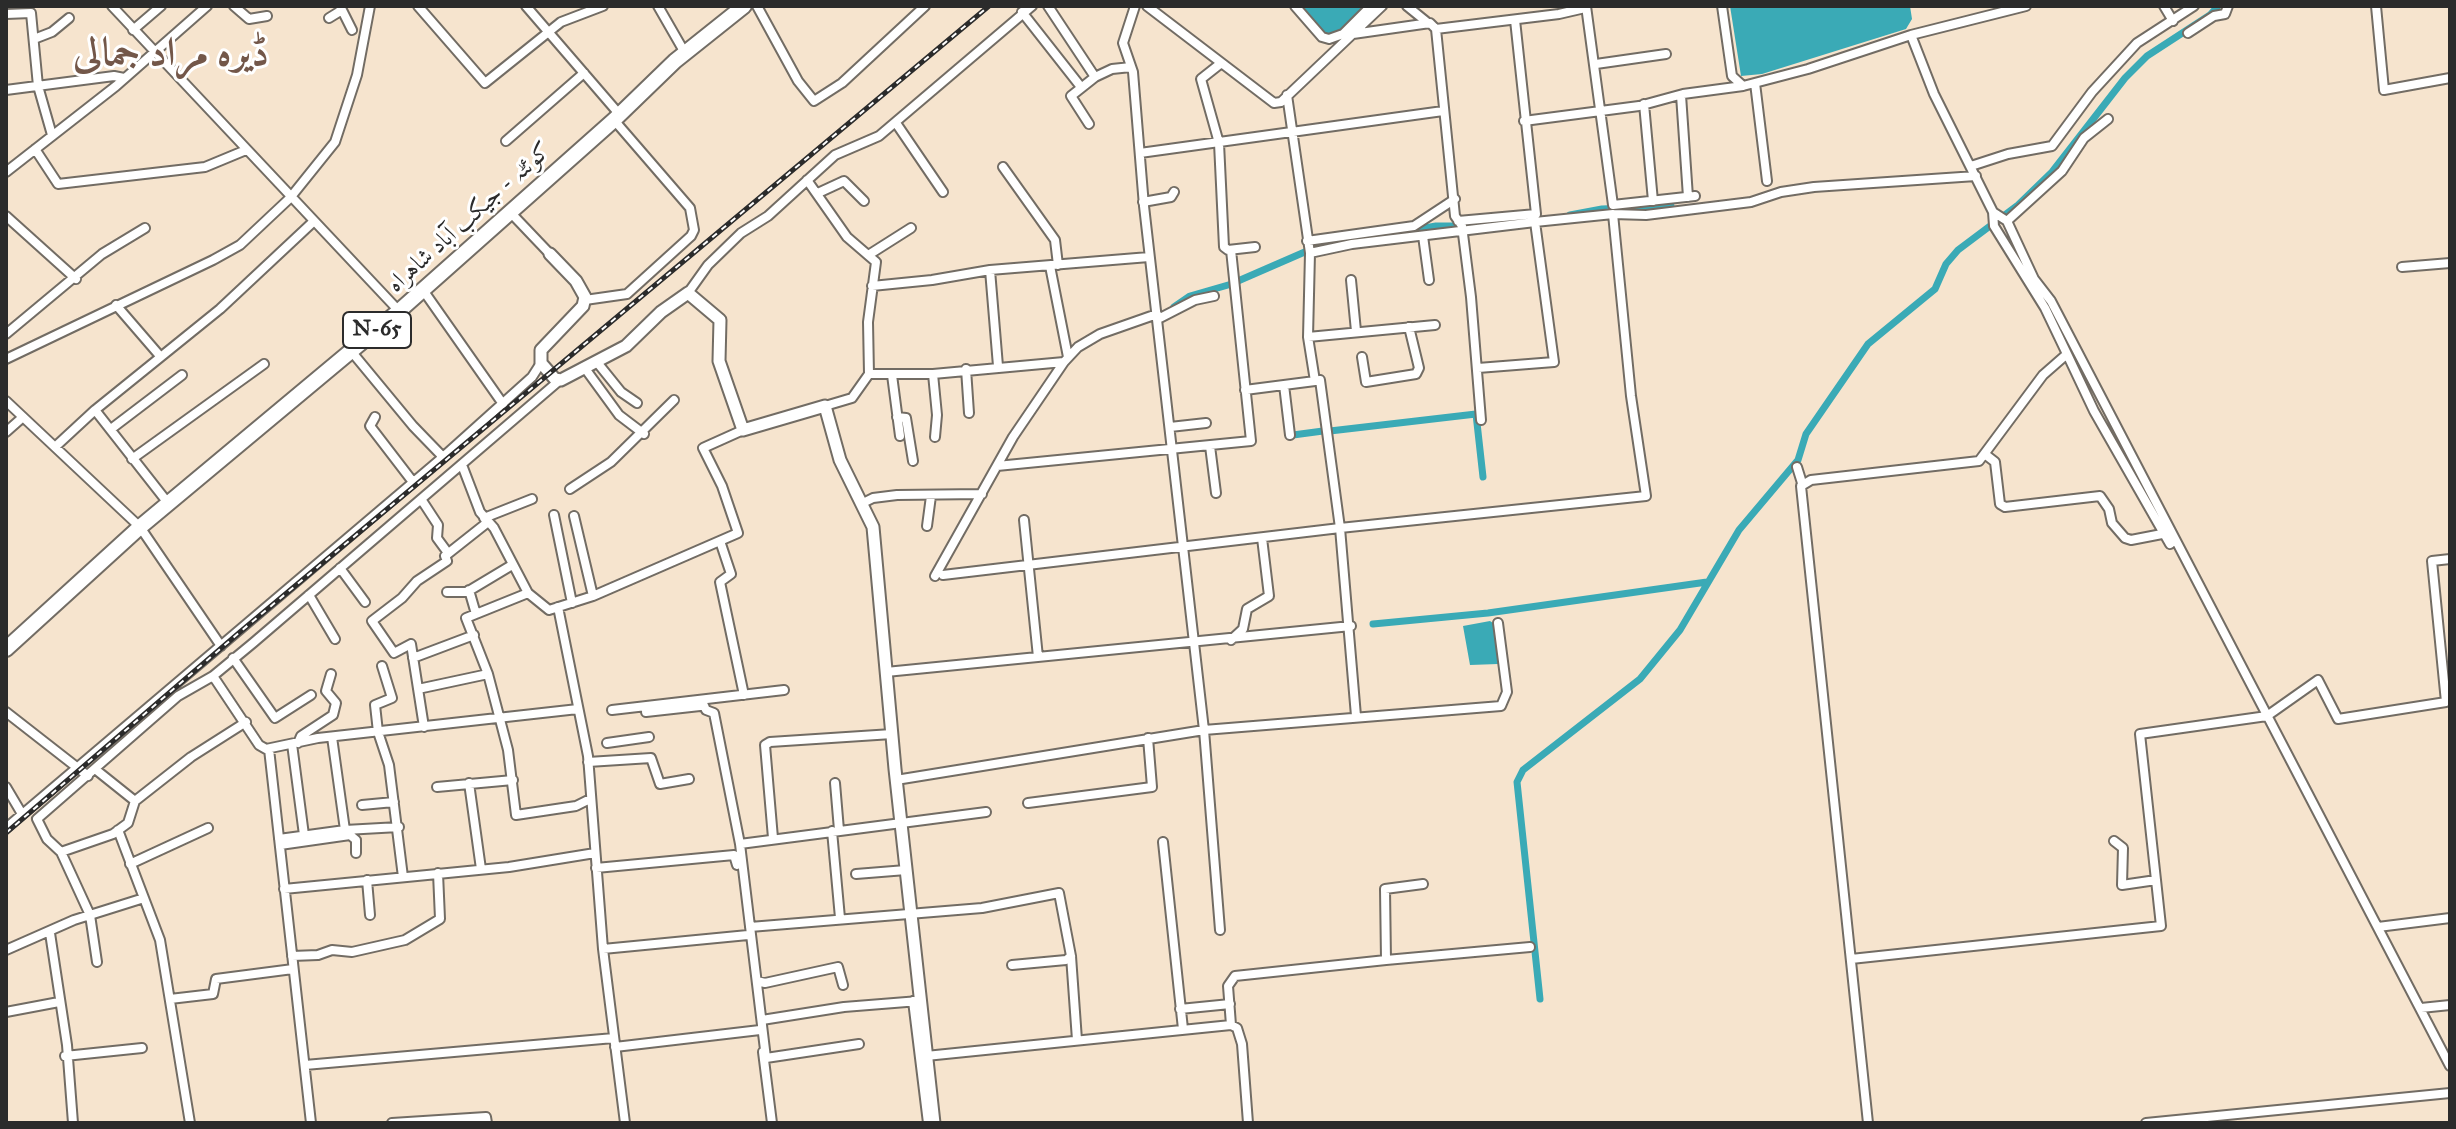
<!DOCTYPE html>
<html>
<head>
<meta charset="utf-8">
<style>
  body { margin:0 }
  #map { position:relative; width:2456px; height:1129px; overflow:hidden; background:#f6e4ce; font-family:"IM FELL Great Primer",serif }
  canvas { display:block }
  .frame { position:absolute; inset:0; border:8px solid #2b2b2b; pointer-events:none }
</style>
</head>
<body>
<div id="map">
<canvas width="2456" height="1129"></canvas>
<div class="frame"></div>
</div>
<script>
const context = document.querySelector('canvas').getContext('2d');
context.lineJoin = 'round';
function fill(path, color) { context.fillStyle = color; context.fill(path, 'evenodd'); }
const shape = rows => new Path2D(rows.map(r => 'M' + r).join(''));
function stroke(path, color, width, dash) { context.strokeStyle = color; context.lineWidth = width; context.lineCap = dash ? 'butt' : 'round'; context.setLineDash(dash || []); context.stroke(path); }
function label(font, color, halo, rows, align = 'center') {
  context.font = font + ' "IM FELL Great Primer",Amiri,serif'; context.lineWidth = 6; context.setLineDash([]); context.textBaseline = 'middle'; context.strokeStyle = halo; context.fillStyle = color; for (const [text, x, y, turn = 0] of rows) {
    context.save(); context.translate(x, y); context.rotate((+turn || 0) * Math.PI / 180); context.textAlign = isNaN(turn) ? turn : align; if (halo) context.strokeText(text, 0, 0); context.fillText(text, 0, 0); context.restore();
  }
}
fill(shape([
  [1300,6,1368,6,1335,37,1325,35],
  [1730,6,1910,6,1912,19,1906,29,1762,74,1741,76],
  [1490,621,1496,625,1501,660,1498,664,1470,665,1463,626]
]), '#3aaab6');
stroke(shape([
  [1570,215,1602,209,1671,206],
  [1490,224,1518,220],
  [1313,248,1436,226,1457,226],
  [1238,281,1307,251],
  [1174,307,1190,296,1235,283],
  [1330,431,1476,414,1483,477],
  [1293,435,1323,431],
  [1373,624,1488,613,1707,582],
  [1540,999,1517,782,1523,770,1640,679,1680,630,1739,530,1798,460,1806,434,1868,344,1935,289,1946,264,1958,250,2018,205,2052,172,2125,78,2147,56,2210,15,2218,6]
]), '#3aaab6', 7);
const street = shape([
  [112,6,399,311],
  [234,6,249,19,267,16],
  [340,6,352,30],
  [418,6,485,83,561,22,603,6],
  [526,6,620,115],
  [658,6,685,53],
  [757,6,798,81,814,101,842,83,925,6],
  [1048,6,1095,77],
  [1135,6,1123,43,1133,72,1144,206,1204,730,1220,930],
  [1147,6,1274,103,1281,102,1382,6],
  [1295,6,1322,37,1329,39,1343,34,1371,6],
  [1407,6,1428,23],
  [1586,6,1613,205,1695,196],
  [1722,6,1732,76,1743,86,1808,69,1911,35,2026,6],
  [2164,6,2173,21],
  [2376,6,2384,90,2450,78],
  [1022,12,1081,87],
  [6,14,31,13,38,86,52,135],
  [329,18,342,10],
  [133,30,161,6],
  [2188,33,2214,16,2225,14,2228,6],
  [1353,34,1430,23,1436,29],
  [1911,35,1934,94,1993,212,2007,221,2034,279,2051,301,2450,1066],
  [34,39,52,32,69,18],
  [1220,64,1201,79,1219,143,1224,247,1228,250,1255,247],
  [1596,64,1666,54],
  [1755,83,1767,181],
  [6,90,114,76,124,78],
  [1681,95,1688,197],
  [1644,104,1653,201],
  [1524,121,1639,106,1683,94,1743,86],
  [896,123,943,192],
  [1089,124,1071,96,1095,77,1112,69,1131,67],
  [506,141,584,73],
  [35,149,58,184,205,167,246,150],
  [1140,153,1443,111],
  [1971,166,2008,154,2052,146,2092,92,2137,43,2194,6],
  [1003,167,1055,240,1058,265],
  [6,172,116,86,207,6],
  [807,180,847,237,876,262,868,322,869,374,852,398,825,406],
  [818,193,844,181,864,201],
  [1143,202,1171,197,1174,192],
  [510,212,550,254],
  [6,216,76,279],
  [1458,221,1536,214,1515,20],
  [2007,221,2062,171,2084,138,2108,119],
  [1535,222,1613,214],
  [1423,236,1429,280],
  [1307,241,1414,226,1455,199],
  [1310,253,1352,244,1535,222,1554,362,1478,368],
  [870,254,911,228],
  [1050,266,1068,357],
  [2402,267,2450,263],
  [990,270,998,366],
  [1351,280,1356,331],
  [872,286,932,280,990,270,1149,257],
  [423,290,503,404],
  [688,293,708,265,741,233,768,216,835,155,879,136,1032,6],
  [585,300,627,294,691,236,694,230,690,208,614,120],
  [116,305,160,356],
  [1158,319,1195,300,1214,296],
  [6,334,102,254,145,228],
  [1308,337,1435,325],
  [351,351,413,426,443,457],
  [2067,354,2094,411,2170,544],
  [1362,357,1366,382,1416,374,1419,368,1409,327],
  [6,359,213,260,240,245,290,198,335,142,357,75,370,6],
  [596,361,621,392,637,403],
  [584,367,619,415,644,434],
  [966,369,969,413],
  [869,374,933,374,1064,362,1078,347,1100,334,1157,314],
  [933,374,937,415,935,437],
  [892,375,900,436],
  [1284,385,1290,435],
  [1245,390,1315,381],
  [6,401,140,527,221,646],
  [95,410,168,503],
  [375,417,370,426,413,482],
  [897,417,906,418,913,461],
  [1481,420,1471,297,1462,226,1455,216,1436,29,1559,14,1585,8],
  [1170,427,1206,423],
  [111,429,182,375],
  [6,432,23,417],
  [1210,446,1216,493],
  [55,447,95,410,220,309,313,222],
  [1986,455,1995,462,2000,504,2005,507,2100,496,2109,509,2112,523,2125,538,2131,540,2162,534],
  [132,459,264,364],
  [462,465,480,512,494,528,528,593,549,610,593,596,738,533,722,486,703,448,743,430],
  [997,466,1251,441,1231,250],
  [1797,467,1802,483],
  [570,489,611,462,674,400],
  [421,499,438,525,437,538,448,553],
  [863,503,873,498,897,495,982,494],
  [554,515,572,603],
  [574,516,593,596],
  [484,518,532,499],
  [1024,520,1038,657],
  [927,526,931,496],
  [720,541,731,574,720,582,744,695],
  [340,568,365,602],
  [943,575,1340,528,1320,380,1315,381,1308,337,1310,253,1287,95],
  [935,576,1013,437,1064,362],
  [469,590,476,614],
  [447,592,467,592,512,565],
  [528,593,466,618,488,674,508,750,516,815,576,806,590,799],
  [309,595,335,639],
  [558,607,588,756,603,949,625,1123],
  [1231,640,1243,629,1247,609,1269,596,1262,538],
  [233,658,275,718,311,695],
  [413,658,474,635],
  [382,666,392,698,375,705,378,732,389,765,403,877],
  [886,672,1351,626],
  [213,676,259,745,266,749,318,738,578,709],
  [418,689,488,674],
  [702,701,706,710,714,713,740,844],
  [612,710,784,690],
  [6,712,88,776],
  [646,712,700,706,703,702],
  [1356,716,1340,528,1646,496,1631,396,1613,214,1646,215,1751,202,1781,192,1814,187,1976,176],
  [424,727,411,644,394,653,372,621,402,598,417,581,447,561,445,556,488,522],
  [332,737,345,830],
  [298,743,301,736,333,715,336,703,326,691,331,674],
  [607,743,649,737],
  [292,744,304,835],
  [269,749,311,1123],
  [588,762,651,758,660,784,689,779],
  [95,769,135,801,191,757,246,722],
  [896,780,1204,730,1501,706,1507,692,1498,623],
  [469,783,481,869],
  [835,783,839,830],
  [6,787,22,814],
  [437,787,513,780],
  [1028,803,1152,787,1148,738],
  [362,805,394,802],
  [6,828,443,457,532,377,541,363],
  [118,830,160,940,190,1123],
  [832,831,840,918],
  [773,838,765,745,770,742,892,734],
  [279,839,345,830,399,827],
  [2114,841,2123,848,2122,885,2156,880,2140,734,2267,716,2318,680,2338,719,2446,702,2432,561,2450,559],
  [1163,842,1183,1029],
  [280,845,350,835,356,840,356,853],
  [61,852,113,834,128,823,135,801],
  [130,864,208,828],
  [596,868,734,855,737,865],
  [856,874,906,870],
  [367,880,370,915],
  [284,889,509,867,595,853],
  [750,927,982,908,1059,893,1071,956,1077,1040],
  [2378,927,2450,918],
  [50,933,67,1045,73,1123],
  [603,949,748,935],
  [6,950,74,920,144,898],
  [292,956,318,955,332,950,352,952,405,940,440,919,438,873],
  [1851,959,2161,926,2156,880],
  [1386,960,1530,947],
  [97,962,90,915,61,852,47,839,37,819,178,696,213,676,253,643,560,380],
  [1012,965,1066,960,1071,956],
  [757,981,765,983,838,967,843,985],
  [170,999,213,994,216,979,293,969],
  [913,1001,928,1123],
  [2421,1008,2450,1005],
  [1180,1009,1230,1004],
  [6,1012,59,1002],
  [762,1020,844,1007,919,1001],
  [1231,1025,1228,986,1235,976,1386,960,1385,889,1423,884],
  [859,1044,766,1058,740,844,986,812],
  [615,1047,760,1030],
  [763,1052,772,1123],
  [65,1056,142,1048],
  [926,1056,1231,1025,1237,1028,1242,1044,1248,1123],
  [305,1065,614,1038],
  [392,1123,486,1117,487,1123],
  [1868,1123,1801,486,1811,480,1979,461,2043,375,2067,354,2045,308,1994,226,1993,212],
  [2146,1123,2450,1093]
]);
const secondary = shape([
  [550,254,576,281,585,297,583,306,541,350,541,363,555,379,561,380,626,346,661,312,688,293,720,320,719,361,743,430,825,406,840,460,873,527,895,769,934,1123]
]);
const highway = shape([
  [6,649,140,527,399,311,614,120,675,61,744,6]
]);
stroke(street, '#726c64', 12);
stroke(secondary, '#726c64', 15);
stroke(highway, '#726c64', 18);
stroke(street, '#fff', 8);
stroke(secondary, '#fff', 11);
stroke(highway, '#fff', 14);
const rail = shape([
  [6,833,240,632,989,6]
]);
stroke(rail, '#2b2b2b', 5);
stroke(rail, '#fff', 2, [6]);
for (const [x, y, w] of [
  [377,330,68]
]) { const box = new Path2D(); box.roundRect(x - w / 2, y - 18, w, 36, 6); context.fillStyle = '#fff'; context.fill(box); stroke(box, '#2b2b2b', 2); }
label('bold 22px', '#2b2b2b', null, [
  ["N-65",377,330]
]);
label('24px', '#2b2b2b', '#fff', [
  ["کوئٹہ - جیکب آباد شاہراہ",470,218,-42]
]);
label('bold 40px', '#735749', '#fff', [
  ["ڈیرہ مراد جمالی",171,55]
]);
</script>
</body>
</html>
